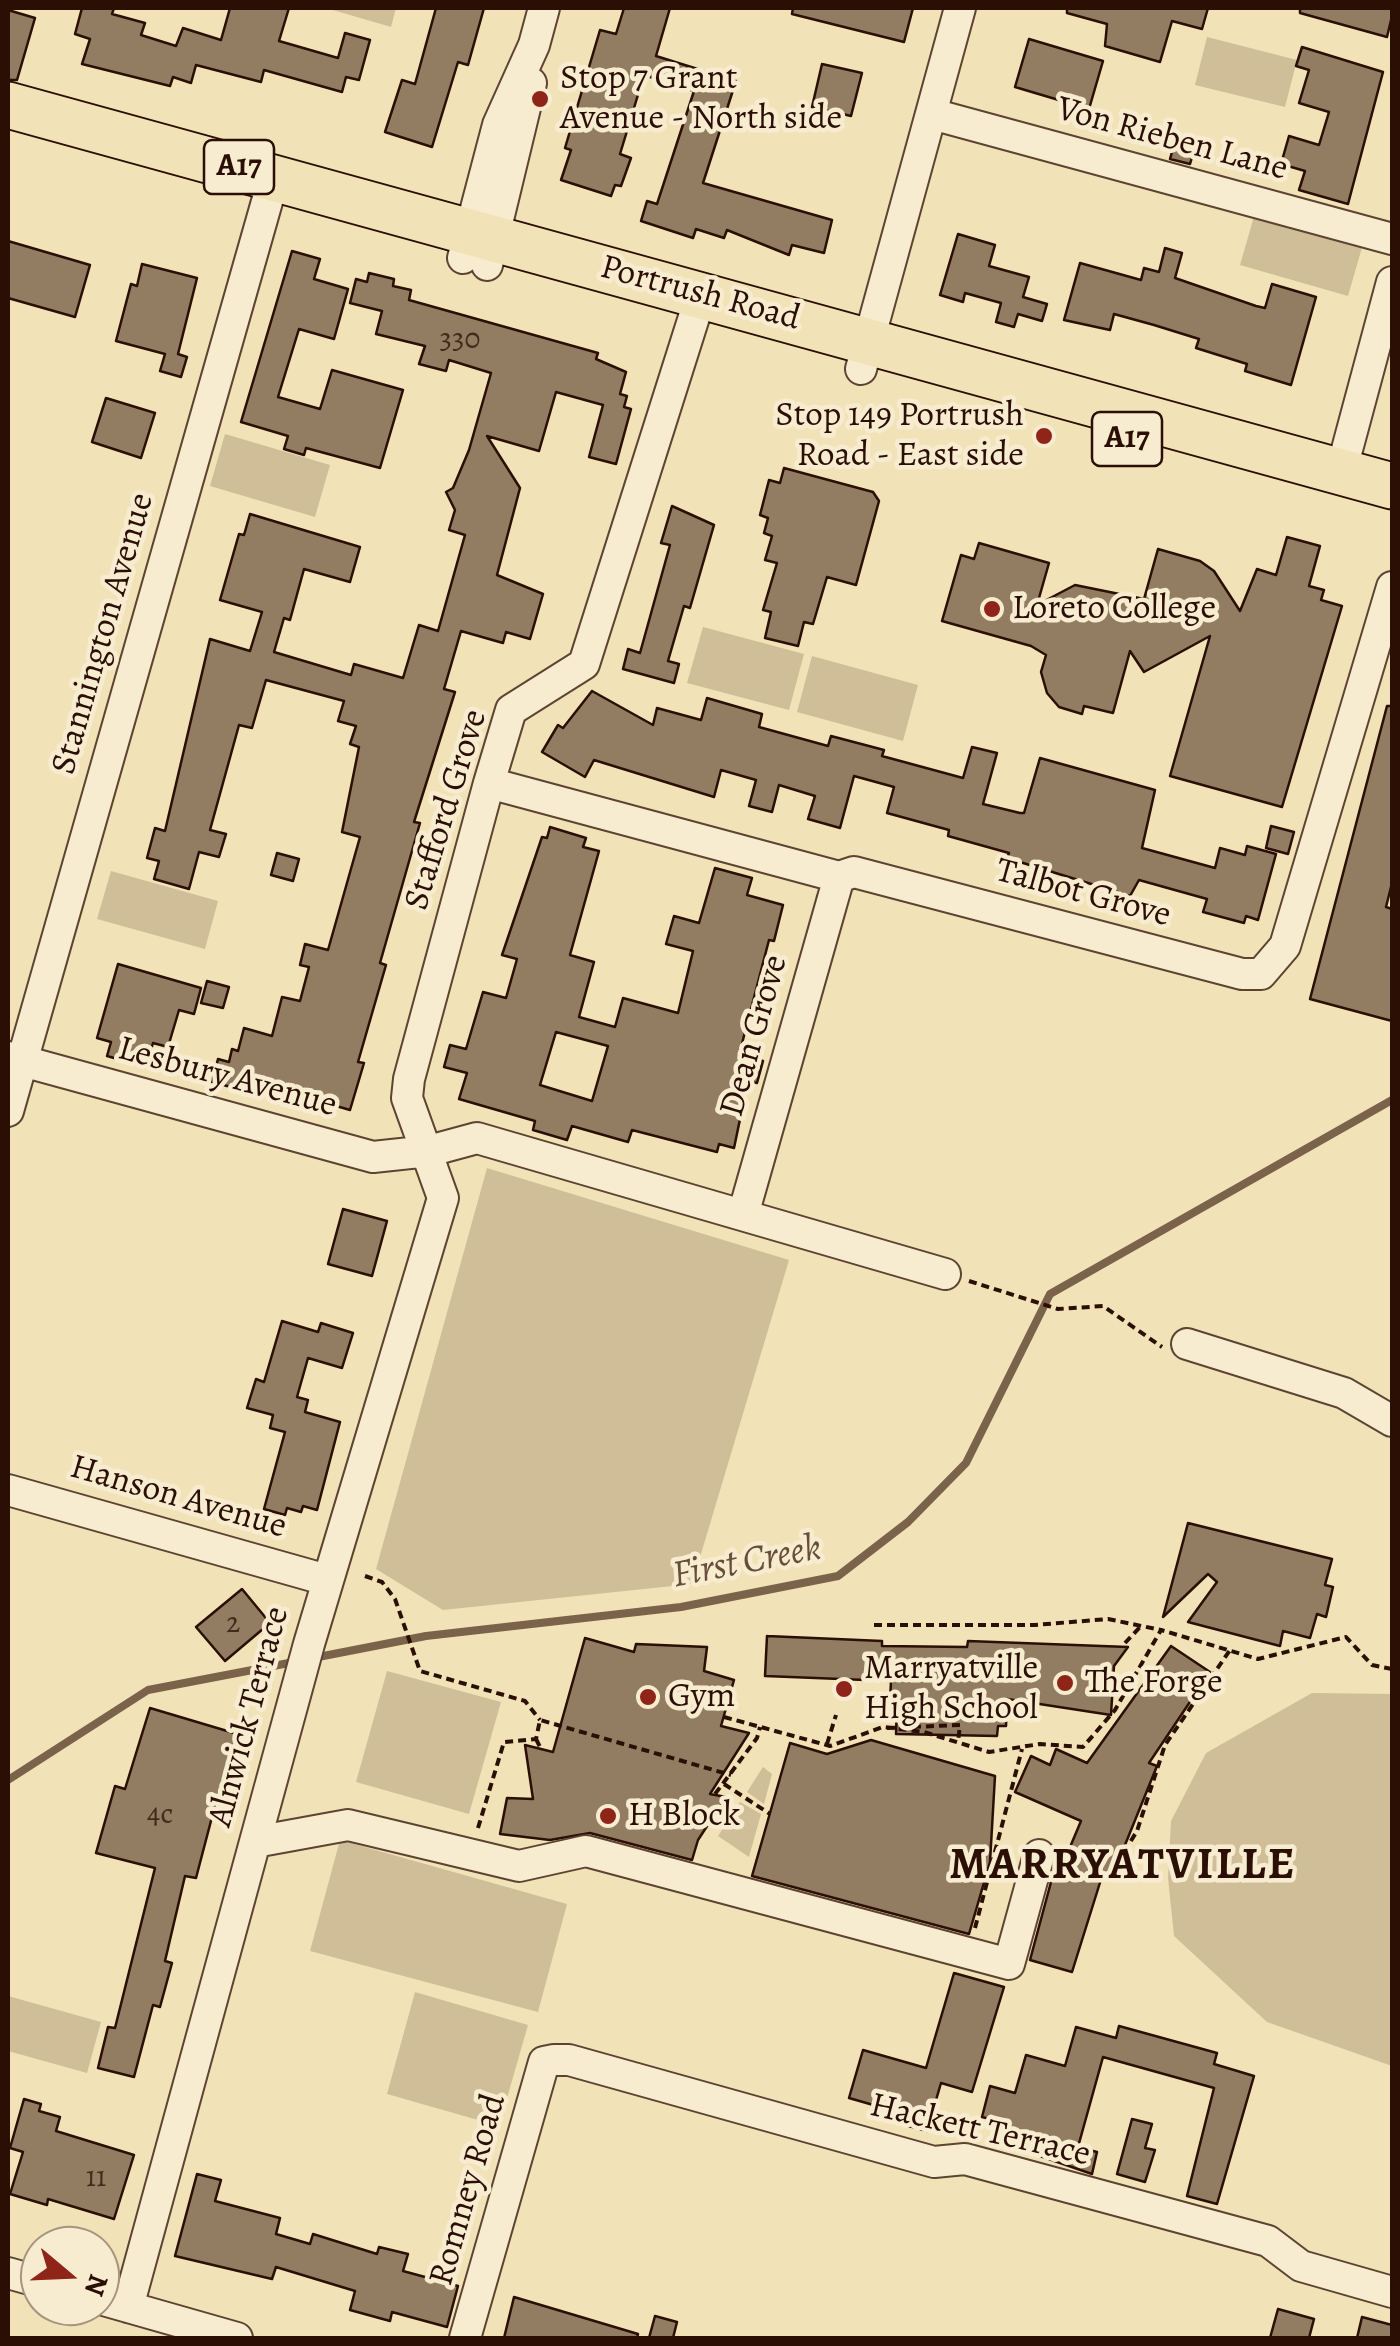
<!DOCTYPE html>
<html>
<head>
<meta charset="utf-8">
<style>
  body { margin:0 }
  #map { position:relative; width:1400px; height:2346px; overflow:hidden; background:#f2e2b7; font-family:Alegreya,serif }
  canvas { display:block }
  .frame { position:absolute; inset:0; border:10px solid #2b0f05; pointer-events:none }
  .north { position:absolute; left:20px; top:2226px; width:100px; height:100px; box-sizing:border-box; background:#f7ecd0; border:2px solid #a5947f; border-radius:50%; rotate:109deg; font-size:28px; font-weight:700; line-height:40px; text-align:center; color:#2b0f05 }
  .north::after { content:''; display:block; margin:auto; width:35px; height:45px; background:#8f2418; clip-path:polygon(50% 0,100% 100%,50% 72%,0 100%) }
</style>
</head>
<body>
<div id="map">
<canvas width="1400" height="2346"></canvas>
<div class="frame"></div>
<div class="north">N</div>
</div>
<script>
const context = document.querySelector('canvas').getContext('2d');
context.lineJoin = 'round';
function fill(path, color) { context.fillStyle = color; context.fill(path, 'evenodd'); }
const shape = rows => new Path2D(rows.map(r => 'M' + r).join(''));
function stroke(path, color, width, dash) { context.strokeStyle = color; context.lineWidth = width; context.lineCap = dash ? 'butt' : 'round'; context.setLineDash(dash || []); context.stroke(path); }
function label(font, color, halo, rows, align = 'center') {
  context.font = font + ' Alegreya,serif'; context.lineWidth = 9; context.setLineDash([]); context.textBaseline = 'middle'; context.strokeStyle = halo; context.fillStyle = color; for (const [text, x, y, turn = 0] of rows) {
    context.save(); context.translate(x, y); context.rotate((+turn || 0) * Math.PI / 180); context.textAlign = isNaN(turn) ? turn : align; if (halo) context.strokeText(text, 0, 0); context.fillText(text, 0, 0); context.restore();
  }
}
fill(shape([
  [326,8,396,8,391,27],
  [1207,37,1297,60,1285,107,1195,85],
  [1255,213,1363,244,1348,296,1240,265],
  [225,434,330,465,315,517,210,486],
  [703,627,804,654,789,710,687,683],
  [812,656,918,685,903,741,797,712],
  [111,871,218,901,205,949,97,919],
  [487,1168,789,1260,692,1584,443,1610,376,1569],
  [387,1671,501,1702,469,1814,356,1782],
  [1312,1693,1392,1694,1392,2066,1267,2022,1174,1936,1168,1878,1171,1821,1206,1753],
  [763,1767,772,1774,764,1804,747,1792],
  [740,1802,761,1814,749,1857,718,1836],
  [340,1840,567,1904,538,2012,310,1951],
  [415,1992,528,2025,499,2126,387,2094],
  [8,1996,101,2022,87,2073,8,2051]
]), '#d0be99');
stroke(shape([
  [313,1658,426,1636,681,1607,838,1576,908,1522,966,1463,1050,1294,1392,1100],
  [8,1780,148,1690,294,1662]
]), '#7a624b', 8);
const building = shape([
  [82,8,114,8,112,14,145,23,141,35,176,46,183,28,221,40,230,8,289,8,279,41,338,58,345,33,370,40,359,80,346,77,342,92,264,70,261,82,196,65,191,83,173,77,170,86,82,64,90,39,75,34,82,8],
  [436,8,484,8,468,65,458,62,432,147,385,132,402,80,415,84,436,8],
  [624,8,670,8,656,56,736,81,703,183,832,220,824,253,792,245,789,255,727,230,724,238,696,229,693,238,641,221,647,201,657,204,694,91,644,75,620,154,631,158,621,186,615,185,611,196,561,180,571,150,565,148,600,30,616,34,624,8],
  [793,8,913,8,904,42,792,14,793,8],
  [1067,8,1208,8,1202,29,1172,21,1160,62,1105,46,1107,24,1067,13,1067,8],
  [1300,8,1392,8,1392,16,1387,37,1300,13,1300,8],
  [8,10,35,18,17,80,8,80,8,10],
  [1029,39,1103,61,1089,109,1015,87,1029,39],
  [1302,47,1383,72,1348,204,1299,190,1305,171,1281,164,1289,136,1319,145,1329,112,1299,103,1309,70,1296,66,1302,47],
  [822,64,862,73,851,116,812,107,822,64],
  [1176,138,1196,144,1190,164,1170,159,1176,138],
  [958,234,995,245,989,266,1029,277,1023,297,1047,304,1042,321,1018,314,1014,327,996,322,1001,303,965,293,963,302,940,295,958,234],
  [8,241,90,265,75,317,8,298,8,241],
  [1165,248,1182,253,1175,278,1256,306,1265,308,1272,284,1316,297,1291,385,1245,371,1247,364,1196,348,1199,339,1154,325,1114,314,1110,330,1064,320,1080,263,1141,280,1144,268,1159,272,1165,248],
  [292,251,320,259,314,279,348,289,334,339,299,329,278,397,320,409,332,370,403,390,380,468,306,448,304,455,284,449,288,436,241,422,292,251],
  [142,264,197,278,178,354,187,357,181,377,160,371,165,354,116,341,131,284,137,286,142,264],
  [369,273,394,279,393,286,411,290,409,300,598,353,596,359,626,372,620,394,627,396,624,407,631,409,616,464,589,457,603,405,556,392,539,451,487,436,520,488,497,575,543,594,530,639,506,632,503,643,461,631,444,689,455,692,414,822,420,823,380,963,386,965,358,1062,364,1063,350,1110,264,1085,261,1095,212,1082,218,1059,229,1062,232,1049,238,1051,244,1028,272,1036,282,997,300,1001,309,967,300,965,305,944,328,950,360,837,342,832,359,747,350,744,356,726,338,721,344,701,266,680,252,728,239,725,210,830,226,834,219,857,199,852,189,889,154,879,159,861,147,858,155,828,165,831,210,639,250,651,262,612,220,600,239,534,244,535,250,514,360,547,350,582,304,569,290,620,284,618,274,652,351,675,354,664,403,678,419,625,438,631,465,535,449,530,455,510,446,492,453,488,469,450,491,373,449,360,446,371,419,364,425,346,376,334,382,311,350,303,356,279,367,282,369,273],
  [106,398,155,413,141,458,92,442,106,398],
  [784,468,873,492,879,501,856,585,827,577,813,624,804,622,798,646,765,638,771,612,763,610,777,563,765,560,772,536,764,533,768,518,760,515,769,480,780,483,784,468],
  [672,506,714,525,690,608,684,606,668,661,679,664,674,683,623,669,628,649,640,653,670,545,661,543,672,506],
  [1287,537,1320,546,1309,586,1324,590,1321,600,1342,606,1282,807,1170,776,1210,636,1144,672,1130,651,1113,713,1084,706,1082,714,1059,707,1047,693,1041,672,1046,655,1031,646,942,621,961,555,974,559,979,543,1049,563,1037,605,1075,585,1144,599,1158,549,1200,561,1214,571,1240,611,1257,569,1276,575,1287,537],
  [592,691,653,725,657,708,701,720,707,698,762,714,759,727,828,746,831,736,884,750,882,756,963,778,972,747,997,753,983,804,1020,813,1024,813,1040,758,1155,790,1142,848,1215,868,1220,848,1245,855,1247,846,1276,854,1258,920,1246,916,1244,923,1203,912,1207,899,1139,880,1130,896,1007,858,1009,853,948,836,949,830,887,813,894,787,854,776,840,828,808,819,815,796,779,785,772,812,749,806,756,780,721,770,714,797,594,760,585,777,542,752,558,725,563,728,592,691],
  [1387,706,1392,706,1392,883,1386,907,1392,909,1392,1021,1310,999,1387,706],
  [1271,826,1294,832,1288,854,1266,848,1271,826],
  [550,827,586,838,583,847,599,851,570,955,594,962,579,1017,615,1027,623,998,678,1013,693,951,666,944,674,916,699,923,715,868,752,878,747,895,783,905,774,941,769,940,739,1055,763,1061,757,1083,748,1081,734,1148,719,1144,717,1152,632,1130,628,1142,572,1126,567,1140,533,1130,535,1121,459,1099,467,1073,444,1067,450,1045,466,1049,483,992,506,998,517,959,502,955,542,837,547,838,550,827],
  [556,1032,608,1046,592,1101,540,1085,556,1032],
  [277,853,299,859,293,881,271,875,277,853],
  [118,964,201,988,194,1014,179,1010,168,1047,153,1043,146,1067,107,1056,111,1042,97,1038,118,964],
  [207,981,229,987,223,1008,201,1003,207,981],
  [343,1209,387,1221,372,1276,328,1264,343,1209],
  [282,1321,318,1332,321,1323,353,1333,342,1368,308,1358,297,1397,308,1400,305,1412,340,1422,317,1510,303,1506,301,1512,287,1508,285,1515,264,1509,285,1432,270,1428,273,1415,247,1408,256,1379,264,1382,282,1321],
  [1188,1523,1332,1559,1325,1585,1333,1587,1326,1617,1317,1614,1310,1638,1283,1631,1280,1646,1188,1622,1217,1582,1208,1574,1163,1617,1188,1523],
  [242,1589,270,1623,225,1661,196,1627,242,1589],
  [767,1636,882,1641,882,1646,967,1647,968,1641,1128,1647,1114,1666,1111,1715,1007,1699,1006,1726,998,1726,997,1736,896,1734,897,1702,890,1702,891,1681,765,1676,767,1636],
  [585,1638,634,1652,636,1644,707,1647,704,1671,734,1680,721,1726,749,1733,710,1794,726,1797,698,1840,692,1860,590,1833,550,1840,500,1834,507,1798,533,1799,525,1745,553,1752,585,1638],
  [1171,1646,1210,1672,1149,1763,1157,1766,1112,1877,1103,1873,1072,1972,1030,1960,1058,1856,1065,1859,1081,1821,1015,1792,1031,1756,1050,1765,1056,1749,1087,1763,1171,1646],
  [150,1708,244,1736,224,1800,217,1798,196,1878,185,1876,165,1961,172,1963,160,2007,153,2005,134,2077,98,2068,108,2027,115,2028,155,1868,96,1853,115,1786,125,1789,150,1708],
  [871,1740,995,1776,990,1862,969,1934,752,1876,790,1743,827,1754,871,1740],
  [954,1973,1004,1987,972,2092,941,2083,927,2131,905,2125,908,2115,849,2098,863,2050,926,2068,954,1973],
  [1119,2026,1217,2053,1214,2064,1254,2076,1217,2204,1187,2196,1214,2088,1103,2057,1078,2147,1097,2152,1092,2174,1040,2156,1044,2140,997,2127,998,2121,982,2117,990,2086,1015,2093,1026,2055,1065,2066,1076,2027,1116,2038,1119,2026],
  [24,2099,41,2104,39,2111,60,2117,56,2131,134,2155,114,2219,48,2199,47,2205,10,2194,23,2152,10,2148,24,2099],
  [1132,2119,1152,2124,1145,2148,1155,2150,1145,2182,1117,2174,1132,2119],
  [197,2174,221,2180,215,2201,280,2218,276,2234,310,2244,313,2234,377,2254,379,2247,408,2254,403,2271,458,2286,447,2327,392,2312,390,2321,350,2310,355,2291,276,2267,272,2279,175,2256,197,2174],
  [514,2297,638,2334,637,2338,504,2338,514,2297],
  [1278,2309,1314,2319,1309,2338,1270,2338,1278,2309],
  [655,2316,677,2322,673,2338,649,2338,655,2316],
  [1362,2317,1392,2325,1392,2338,1357,2338,1362,2317]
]);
fill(building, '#927d62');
stroke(building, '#2b0f05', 2.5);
const minor = shape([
  [932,114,1392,239],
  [463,258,498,125,534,45,544,8],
  [487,265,531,83],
  [861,369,960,8],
  [1341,472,1392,282],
  [489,783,839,877,854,872,1242,974,1261,974,1285,946,1392,587],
  [8,1057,373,1157,429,1151,477,1138,945,1274],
  [8,1111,274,177],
  [743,1215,839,877],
  [1187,1344,1344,1393,1392,1421],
  [8,1490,327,1580],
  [255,1842,348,1825,519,1866,586,1851,1009,1964,1039,1855],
  [8,2273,40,2282],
  [100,2299,237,2338],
  [128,2307,309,1644,443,1198,407,1098,409,1079,489,783,511,710,584,664,701,295],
  [465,2338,544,2062,554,2060,569,2060,934,2162,965,2159,1268,2241,1301,2266,1392,2292]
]);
const highway = shape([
  [8,105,1392,486]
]);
stroke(minor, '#5d4432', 34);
stroke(highway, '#2b0f05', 49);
stroke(shape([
  [969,1281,1058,1309,1103,1306,1162,1347],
  [365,1576,382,1582,395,1599,420,1671,525,1701,540,1720],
  [874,1625,1035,1625,1108,1619,1161,1630],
  [1125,1643,1141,1626],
  [724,1717,830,1746,883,1727,924,1732,989,1752,1040,1744,1083,1747,1115,1710,1161,1630,1258,1659,1346,1637,1372,1665,1392,1669],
  [887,1728,960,1725,958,1742],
  [536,1739,541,1749],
  [827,1744,836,1715],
  [724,1784,770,1814],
  [715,1794,757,1738,760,1727],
  [478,1828,504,1742,536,1739,540,1720,731,1775],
  [1124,1852,1137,1831,1165,1745,1230,1650],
  [975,1928,1022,1749]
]), '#2b0f05', 4, [8, 5]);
stroke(minor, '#f7ecd0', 30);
stroke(highway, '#f2e2b7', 45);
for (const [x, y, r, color] of [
  [540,99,10,"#8f2418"],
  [1044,436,10,"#8f2418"],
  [992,609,10,"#8f2418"],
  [1065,1683,10,"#8f2418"],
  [844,1689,10,"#8f2418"],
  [648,1697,10,"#8f2418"],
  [608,1816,10,"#8f2418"]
]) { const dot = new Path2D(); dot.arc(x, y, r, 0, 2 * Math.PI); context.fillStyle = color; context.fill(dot); stroke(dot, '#f7ecd0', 4); }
label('30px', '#452a1c', null, [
  ["330",460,341],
  ["2",233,1625],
  ["4c",160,1816],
  ["11",96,2179]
]);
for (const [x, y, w] of [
  [239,167,70],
  [1127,439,70]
]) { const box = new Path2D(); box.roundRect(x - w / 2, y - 27, w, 54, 8); context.fillStyle = '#f7ecd0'; context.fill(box); stroke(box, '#2b0f05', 2.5); }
label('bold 32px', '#2b0f05', null, [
  ["A17",239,167],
  ["A17",1127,439]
]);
label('35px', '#2b0f05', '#f7ecd0', [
  ["Stop 7 Grant",560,79],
  ["Avenue - North side",560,119],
  ["Stop 149 Portrush",1024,416,"right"],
  ["Road - East side",1024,456,"right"],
  ["Loreto College",1012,609],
  ["Marryatville",864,1669],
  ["High School",864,1709],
  ["The Forge",1085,1683],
  ["Gym",668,1697],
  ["H Block",628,1816]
], 'left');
label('35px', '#2b0f05', '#f7ecd0', [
  ["Von Rieben Lane",1172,140,15],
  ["Portrush Road",700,294,15],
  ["Stannington Avenue",104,634,-74],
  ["Stafford Grove",447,810,-73],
  ["Talbot Grove",1083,894,15],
  ["Dean Grove",755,1036,-74],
  ["Lesbury Avenue",227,1078,15],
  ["Hanson Avenue",178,1498,16],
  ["Alnwick Terrace",250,1717,-75],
  ["Hackett Terrace",980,2131,13],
  ["Romney Road",469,2190,-74]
]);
label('italic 38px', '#664e3a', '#f7ecd0', [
  ["First Creek",747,1563,-11]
]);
context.letterSpacing = '2.5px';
label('bold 45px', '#2b0f05', '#f7ecd0', [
  ["MARRYATVILLE",1123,1867]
]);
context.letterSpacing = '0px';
</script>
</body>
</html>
